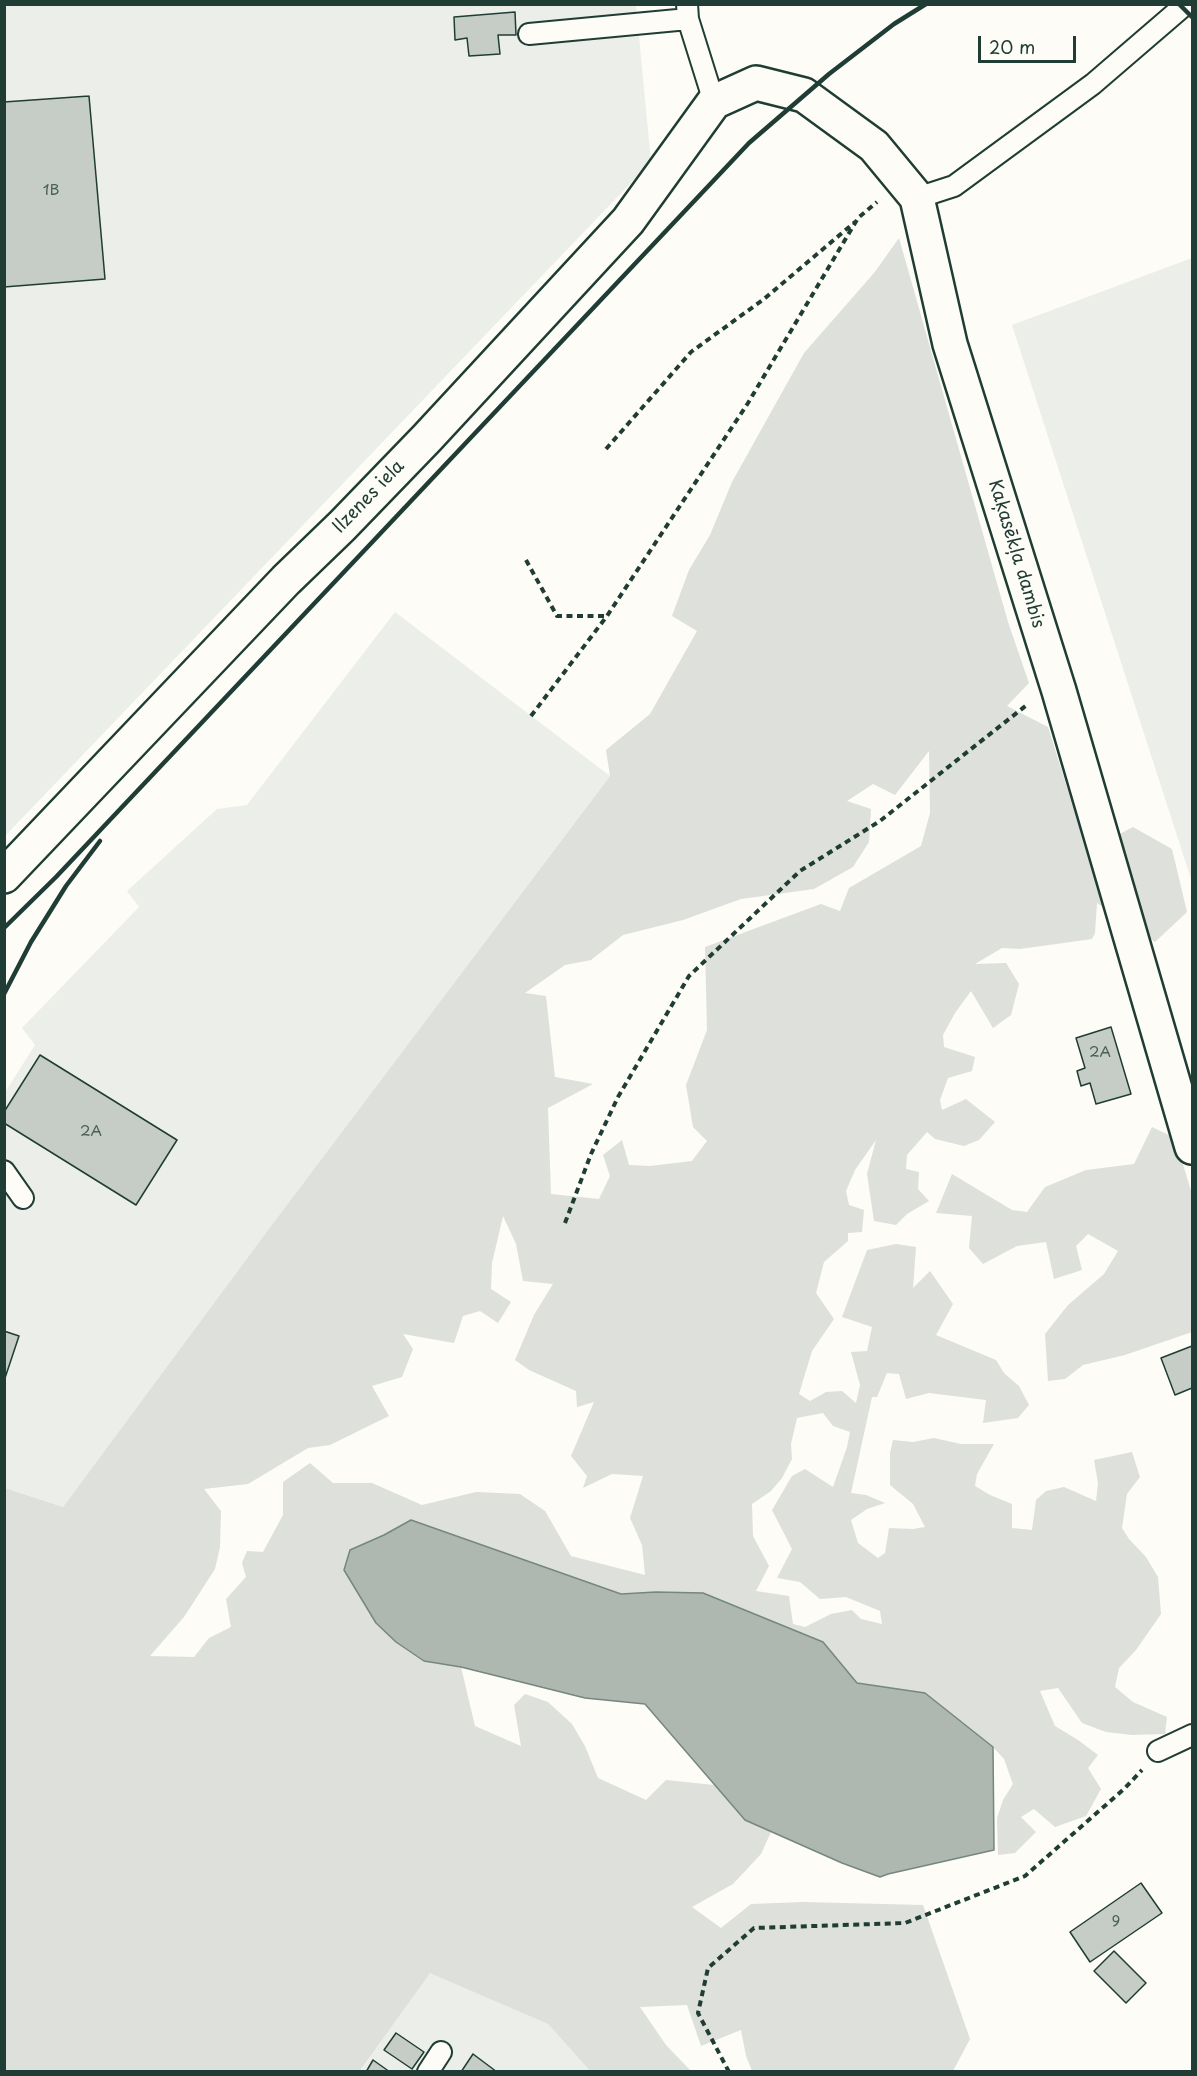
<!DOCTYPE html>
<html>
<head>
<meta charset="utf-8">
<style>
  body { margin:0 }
  #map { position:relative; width:1197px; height:2076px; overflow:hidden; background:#fdfcf7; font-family:"Playpen Sans",sans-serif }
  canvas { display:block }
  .frame { position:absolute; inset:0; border:6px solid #1f3d34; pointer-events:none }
  .scale { position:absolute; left:978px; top:36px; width:98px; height:27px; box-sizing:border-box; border:3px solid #1f3d34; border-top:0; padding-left:8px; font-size:18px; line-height:21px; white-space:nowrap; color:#1f3d34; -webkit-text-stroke:4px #fdfcf7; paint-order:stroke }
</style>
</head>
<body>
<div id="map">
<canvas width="1197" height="2076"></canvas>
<div class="frame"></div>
<div class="scale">20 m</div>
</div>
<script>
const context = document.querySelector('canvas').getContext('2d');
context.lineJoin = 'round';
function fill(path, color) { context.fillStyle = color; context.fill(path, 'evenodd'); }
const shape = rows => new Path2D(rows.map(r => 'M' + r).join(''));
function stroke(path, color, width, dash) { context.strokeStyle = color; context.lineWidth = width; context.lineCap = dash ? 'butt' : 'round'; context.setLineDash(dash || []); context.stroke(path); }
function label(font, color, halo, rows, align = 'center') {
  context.font = font + ' "Playpen Sans",sans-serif'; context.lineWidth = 4.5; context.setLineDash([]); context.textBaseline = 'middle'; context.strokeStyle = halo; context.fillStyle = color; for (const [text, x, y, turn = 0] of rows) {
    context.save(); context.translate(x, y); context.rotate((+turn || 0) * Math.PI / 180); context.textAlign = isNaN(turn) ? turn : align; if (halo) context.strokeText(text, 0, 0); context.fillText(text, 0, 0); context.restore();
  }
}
fill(shape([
  [5,5,636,5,651,162,5,836],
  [1192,258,1192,882,1012,325],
  [395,612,610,776,268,1230,63,1507,5,1488,4,1094,35,1045,22,1028,139,907,127,891,217,809,247,805],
  [430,1972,548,2024,590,2071,360,2072]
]), '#eceee9');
fill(shape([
  [899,238,1008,622,1029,683,1007,706,1048,727,1087,851,1133,827,1172,849,1187,912,1155,942,1097,903,1095,933,1092,939,1020,949,1002,948,975,964,1006,963,1019,984,1011,1015,993,1028,971,991,955,1013,943,1035,944,1047,975,1057,972,1071,948,1078,940,1100,942,1110,966,1099,995,1122,979,1140,964,1146,935,1139,927,1132,907,1155,906,1169,919,1172,918,1189,929,1201,907,1214,896,1225,874,1221,867,1174,876,1140,855,1170,846,1191,849,1205,864,1210,862,1232,848,1233,848,1241,824,1262,816,1293,834,1319,812,1351,799,1394,810,1401,826,1392,842,1391,856,1403,860,1385,851,1352,867,1351,872,1327,842,1317,867,1250,896,1244,916,1247,913,1288,930,1271,953,1304,936,1335,996,1360,1004,1373,1019,1386,1029,1405,1018,1418,983,1423,986,1400,929,1393,906,1399,899,1374,887,1373,877,1397,872,1397,851,1493,866,1495,885,1503,867,1509,851,1520,858,1543,878,1558,885,1553,889,1528,913,1529,925,1527,913,1504,890,1485,890,1453,893,1440,913,1442,934,1438,961,1444,994,1444,977,1474,975,1486,990,1495,1012,1504,1012,1528,1032,1530,1036,1500,1046,1491,1064,1487,1096,1501,1098,1483,1094,1460,1132,1452,1140,1477,1127,1494,1122,1528,1129,1539,1146,1557,1158,1577,1161,1614,1136,1650,1119,1668,1115,1687,1133,1702,1167,1717,1165,1734,1132,1735,1106,1732,1082,1723,1058,1688,1040,1691,1055,1726,1078,1740,1098,1755,1088,1768,1101,1789,1086,1816,1055,1827,1034,1809,1021,1817,1036,1832,1015,1853,998,1855,997,1818,1003,1800,1013,1784,1004,1759,993,1747,925,1693,857,1683,823,1642,656,1592,622,1594,411,1520,384,1535,344,1570,376,1623,424,1661,461,1667,475,1726,521,1746,514,1705,525,1694,548,1702,572,1724,585,1746,598,1778,646,1800,666,1780,714,1785,745,1820,771,1832,761,1854,733,1884,692,1907,721,1928,751,1904,804,1902,923,1905,970,2039,953,2071,752,2071,746,2056,741,2030,701,2046,687,2005,640,2007,666,2045,691,2071,590,2071,548,2024,430,1973,360,2071,5,2072,5,1488,63,1507,268,1230,610,776,606,750,650,714,697,631,672,616,689,570,710,535,732,482,804,353,874,273],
  [929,751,930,813,921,846,849,888,840,911,821,904,705,947,707,1030,686,1085,693,1127,707,1141,692,1161,650,1166,629,1165,622,1140,603,1155,610,1176,599,1199,551,1194,548,1108,593,1084,555,1077,546,996,525,993,565,965,591,960,623,935,683,920,741,899,814,889,853,867,869,842,871,809,847,801,873,784,895,795],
  [503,1216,516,1244,523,1281,553,1284,534,1315,515,1360,529,1370,576,1391,577,1407,594,1402,571,1456,587,1476,583,1488,612,1474,643,1476,630,1518,642,1545,645,1575,571,1556,545,1511,520,1494,476,1492,422,1505,372,1483,333,1483,310,1463,283,1482,283,1515,263,1552,247,1551,242,1563,246,1577,226,1599,231,1627,209,1638,194,1657,150,1656,184,1617,215,1569,220,1547,221,1511,204,1489,248,1484,308,1448,330,1445,389,1416,372,1386,402,1377,413,1349,403,1334,454,1343,463,1316,480,1311,498,1323,511,1302,491,1289,492,1263],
  [823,1413,833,1426,850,1432,847,1447,833,1487,805,1469,792,1476,772,1510,792,1549,777,1578,800,1582,820,1599,846,1597,880,1611,882,1624,861,1619,852,1610,831,1614,805,1627,793,1624,789,1596,756,1591,769,1566,753,1536,752,1504,771,1491,782,1478,792,1459,791,1444,797,1418],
  [1152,1127,1175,1138,1192,1194,1192,1332,1125,1355,1083,1365,1065,1379,1048,1381,1045,1334,1068,1305,1104,1274,1118,1251,1088,1234,1076,1246,1082,1270,1054,1279,1046,1242,1017,1246,983,1264,969,1248,972,1216,936,1213,952,1174,1012,1210,1027,1212,1045,1187,1086,1170,1134,1164]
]), '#dde0db');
const water = shape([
  [411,1520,621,1594,656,1592,703,1593,823,1642,857,1683,925,1693,993,1747,994,1850,888,1874,880,1877,842,1863,745,1820,645,1704,585,1698,461,1667,424,1661,396,1642,376,1623,344,1570,350,1550,384,1535,411,1520]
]);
fill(water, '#aeb8b1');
stroke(water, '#75877f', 1.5);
const building = shape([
  [515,12,516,35,498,35,500,54,469,56,467,38,455,40,454,17,515,12],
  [89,96,105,279,4,287,4,102,89,96],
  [1111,1027,1131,1094,1096,1104,1090,1083,1081,1086,1077,1071,1085,1068,1076,1038,1111,1027],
  [40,1055,177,1140,136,1205,4,1123,4,1112,40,1055],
  [4,1331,19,1336,4,1381,4,1331],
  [1192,1346,1192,1388,1175,1395,1161,1358,1192,1346],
  [1141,1883,1162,1913,1090,1962,1070,1932,1141,1883],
  [1114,1951,1146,1983,1126,2003,1094,1971,1114,1951],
  [396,2033,424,2052,412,2069,384,2050,396,2033],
  [473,2054,497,2072,461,2072,473,2054],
  [373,2060,390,2072,366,2072,373,2060]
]);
fill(building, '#c6cdc7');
stroke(building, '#1f3d34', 1.5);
const service = shape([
  [687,4,688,19,714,102],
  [529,34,688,19],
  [917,198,954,186,1093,84,1186,4],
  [4,1171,23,1198],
  [1158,1751,1192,1735],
  [428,2072,441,2052]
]);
const minor = shape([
  [4,876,286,580,342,526,427,438,628,221,714,102,756,83,804,95,874,146,917,198,950,344,1059,691,1192,1147]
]);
stroke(service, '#1f3d34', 24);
stroke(minor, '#1f3d34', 38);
stroke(shape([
  [606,449,691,352,764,299,855,222],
  [526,560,557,616,606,616],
  [531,716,607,616,748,403,858,218,877,202],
  [565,1223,591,1154,618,1097,689,976,800,871,880,821,1028,704],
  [729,2072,698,2013,708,1968,754,1928,905,1923,1025,1876,1124,1789,1142,1770]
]), '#1f3d34', 4, [6, 4.5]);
stroke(service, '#fdfcf7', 20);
stroke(minor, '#fdfcf7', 33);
stroke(shape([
  [1179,4,1192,17],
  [4,928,56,877,749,143,829,74,894,24,926,4],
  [4,994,31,942,66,886,100,841]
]), '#1f3d34', 4.5);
label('15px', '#496159', null, [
  ["1B",51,191],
  ["2A",1100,1053],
  ["2A",91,1132],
  ["9",1116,1922]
]);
label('18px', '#1f3d34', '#fdfcf7', [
  ["Ilzenes iela",369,497,-46],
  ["Kaķasēkļa dambis",1016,554,73]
]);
</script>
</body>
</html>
